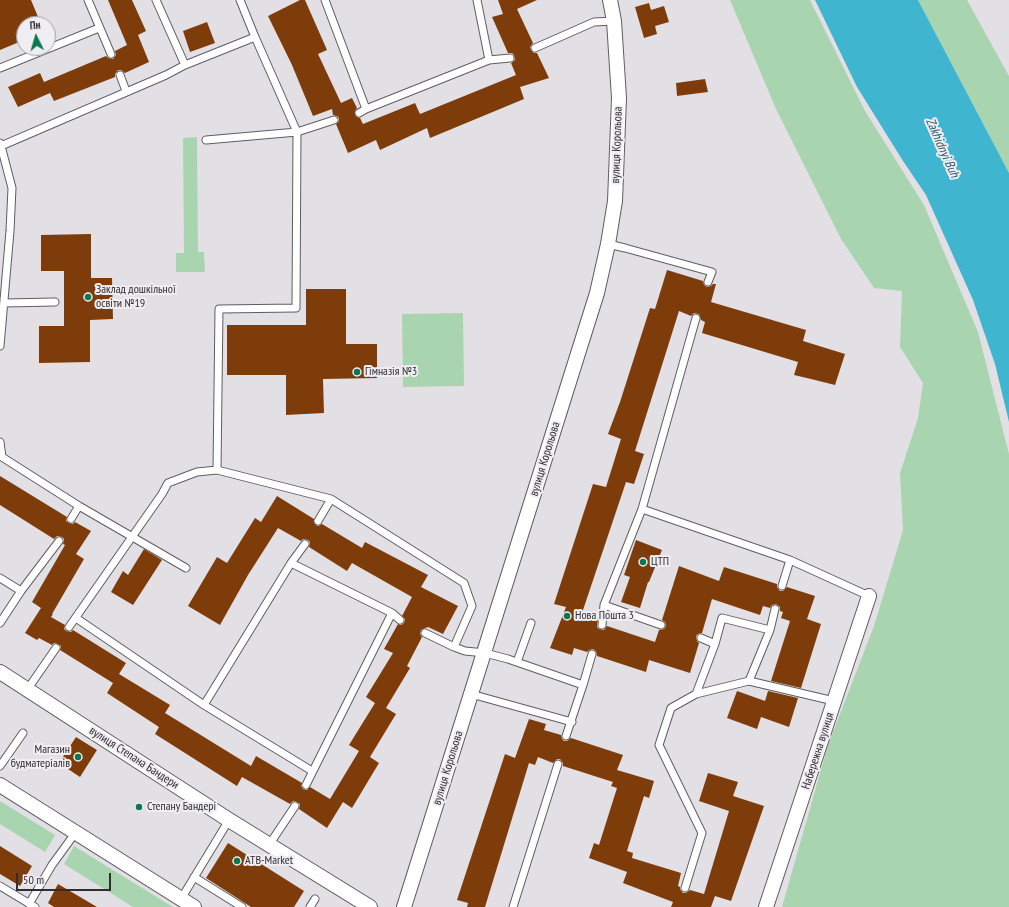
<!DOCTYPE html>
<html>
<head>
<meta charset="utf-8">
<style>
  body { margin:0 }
  #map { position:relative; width:1009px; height:907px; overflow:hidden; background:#e3e0e5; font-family:"PT Sans Narrow",sans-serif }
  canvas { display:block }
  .north { position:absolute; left:16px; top:16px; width:40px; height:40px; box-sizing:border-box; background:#f0edf3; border:1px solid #a3a1a5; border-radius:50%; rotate:355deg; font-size:11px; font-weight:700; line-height:16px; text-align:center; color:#302e30 }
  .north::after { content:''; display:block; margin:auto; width:14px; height:18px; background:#0d7750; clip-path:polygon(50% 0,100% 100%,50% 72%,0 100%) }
  .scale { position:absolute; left:16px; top:873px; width:95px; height:18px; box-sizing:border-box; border:2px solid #302e30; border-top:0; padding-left:5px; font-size:12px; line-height:14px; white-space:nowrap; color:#302e30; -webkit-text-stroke:3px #f0edf3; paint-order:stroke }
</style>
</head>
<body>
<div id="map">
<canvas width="1009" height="907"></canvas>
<div class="north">Пн</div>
<div class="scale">50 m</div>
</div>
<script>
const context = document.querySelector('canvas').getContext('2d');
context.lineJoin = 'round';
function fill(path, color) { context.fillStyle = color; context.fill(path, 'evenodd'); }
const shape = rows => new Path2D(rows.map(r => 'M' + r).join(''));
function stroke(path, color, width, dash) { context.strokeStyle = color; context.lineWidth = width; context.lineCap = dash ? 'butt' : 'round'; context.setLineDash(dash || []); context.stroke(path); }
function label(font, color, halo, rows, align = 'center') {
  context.font = font + ' "PT Sans Narrow",sans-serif'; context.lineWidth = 4; context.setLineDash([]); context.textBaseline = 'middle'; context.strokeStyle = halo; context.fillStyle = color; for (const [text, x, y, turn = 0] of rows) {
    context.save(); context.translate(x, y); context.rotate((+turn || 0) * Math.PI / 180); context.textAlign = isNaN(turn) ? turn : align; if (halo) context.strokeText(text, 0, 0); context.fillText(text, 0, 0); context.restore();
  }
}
fill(shape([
  [730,0,810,0,865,111,924,205,978,332,1009,454,1009,907,782,907,828,745,874,626,903,530,900,473,918,418,923,383,900,347,902,291,874,288,841,239,776,109],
  [918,0,967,0,1009,76,1009,173],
  [197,137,198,252,204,252,205,272,176,272,176,253,184,253,183,138],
  [463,313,464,386,403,387,402,314],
  [0,801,55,835,45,852,0,824],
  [74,846,173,907,133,907,64,864]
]), '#a8d5b0');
fill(shape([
  [815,0,918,0,1009,173,1009,422,995,364,973,300,926,195,903,161,857,87]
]), '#3fb5cf');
fill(shape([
  [0,0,31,0,41,24,24,24,24,40,0,50],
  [108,0,132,0,146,31,138,35,149,62,125,73,121,70,118,70,115,74,115,77,54,101,50,93,18,107,8,87,40,73,44,82,106,56,108,58,113,59,116,55,115,51,127,45],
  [300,0,305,0,327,50,318,54,341,103,352,98,357,108,355,111,355,115,357,117,360,118,363,124,415,103,420,114,516,75,511,63,515,60,514,55,512,53,508,53,492,17,503,14,498,0,537,0,517,9,533,43,530,47,531,50,534,53,537,53,549,78,520,87,524,99,430,138,427,128,380,150,376,140,348,153,336,124,339,121,339,118,337,116,333,115,332,109,313,116,292,65,268,16],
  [649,3,651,10,664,6,669,22,655,26,657,34,644,38,635,7],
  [207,22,215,43,190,52,183,31],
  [705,79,708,92,677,96,676,83],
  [91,234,91,278,112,278,113,319,90,320,90,362,39,363,39,326,64,326,64,271,41,271,41,235],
  [667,270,703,281,704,285,707,287,711,286,713,284,716,284,711,302,806,330,803,341,845,354,835,385,811,379,794,375,798,362,702,333,705,322,701,320,699,314,694,313,691,316,679,311,635,451,644,454,634,484,626,482,582,613,598,618,597,627,599,629,604,630,607,626,655,642,659,630,664,629,666,626,665,622,662,620,679,566,719,581,724,567,777,584,777,587,780,591,783,591,787,587,815,596,807,619,821,624,801,688,771,681,790,621,781,618,783,612,780,611,780,607,776,604,772,605,770,608,763,606,760,615,712,599,702,633,698,634,696,636,697,641,699,643,690,673,649,660,646,672,597,656,596,651,593,649,589,650,587,652,574,648,572,655,550,648,566,607,554,604,593,484,606,487,621,439,608,434,620,402,650,308,655,309],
  [306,289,346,289,346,344,377,344,377,378,323,379,324,413,286,415,286,375,227,375,227,325,306,325],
  [0,476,67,517,66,521,69,523,73,524,75,522,91,531,76,554,84,559,52,614,53,614,51,617,65,625,64,629,66,631,71,632,73,630,126,663,119,674,170,705,165,713,251,766,256,756,302,783,301,786,303,789,307,790,310,787,330,799,359,751,349,745,375,703,366,697,393,653,384,649,398,624,401,625,404,623,405,619,402,616,412,597,352,563,347,571,309,547,310,542,308,540,303,539,301,541,278,528,248,575,220,625,188,606,217,557,227,563,255,518,261,522,277,496,314,519,314,523,316,525,318,526,322,524,362,548,365,542,428,575,421,587,458,606,443,634,428,627,421,630,420,634,422,637,407,666,410,668,386,708,396,714,370,757,379,763,352,808,343,802,327,828,299,809,300,804,297,802,293,801,290,804,242,777,237,786,155,734,159,727,107,693,113,683,60,650,61,646,58,644,54,643,52,645,39,638,37,640,25,633,41,608,32,602,65,545,63,544,64,539,62,537,57,536,54,539,0,505],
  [636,540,662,550,649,582,648,582,640,608,621,602,630,577,624,575],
  [144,549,162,560,133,605,111,592,123,571,128,575],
  [737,691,765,701,768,691,798,698,789,727,761,717,757,729,727,718],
  [529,719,546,724,544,730,561,735,562,739,564,741,567,741,571,738,623,755,617,770,654,781,649,798,644,796,627,851,633,853,632,858,681,873,678,886,680,887,680,889,683,893,686,893,690,890,704,894,729,811,699,801,708,773,738,782,733,796,764,806,731,901,715,896,711,907,671,907,673,902,623,883,627,872,589,858,594,843,599,845,617,788,611,786,613,782,563,766,563,763,560,759,557,759,553,763,538,757,535,765,529,763,485,907,467,907,468,903,457,900,505,754,515,758],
  [76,737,97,750,80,777,59,763],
  [228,843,304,891,294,907,251,907,206,878],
  [0,846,32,866,20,886,0,874],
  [58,884,97,907,54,907,48,903]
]), '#7f3c0b');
const service = shape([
  [88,0,111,54],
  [156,0,185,65],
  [325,0,366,109,359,113],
  [477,0,489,60],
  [255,37,297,132,334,120],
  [535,48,594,22,614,21],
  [0,68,99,28],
  [120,75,126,91],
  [366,109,489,60,510,58],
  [206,140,297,132,296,308,219,309,217,470],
  [0,143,1,146,166,75,185,65,255,37,240,0],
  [608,244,625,248,712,272,708,282],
  [4,303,55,302],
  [0,346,10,231,12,188,1,146],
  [0,442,2,457,79,506,186,568],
  [642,509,790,560,869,596],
  [71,519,79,506],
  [318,521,331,499],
  [291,563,392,613,400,620],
  [0,578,21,591],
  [782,586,790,560],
  [604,605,661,625],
  [76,618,204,705,312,771],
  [0,623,21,591,59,541],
  [602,625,604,605,642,509,696,318],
  [69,627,162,494,168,483,197,472,217,470,331,499,464,583,472,606,454,647,465,651,485,653,508,659,583,685,592,654],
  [425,633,454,647],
  [701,638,715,644],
  [517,662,531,623],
  [749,681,834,701],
  [27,690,56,648],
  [471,694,572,722],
  [696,694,749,681,770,630],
  [204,705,291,563,305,544],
  [566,736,583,685],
  [0,766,23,733],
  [306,785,392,613],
  [269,845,295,806],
  [194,877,242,907],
  [0,886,35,907],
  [685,888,702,833,659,745,671,708,696,694,715,644,722,618,770,630,775,609],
  [181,899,229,820],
  [29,904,52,865,76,832],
  [310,907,315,899],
  [513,907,558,764]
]);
const minor = shape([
  [0,672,229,820,370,907],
  [0,785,194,907],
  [404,907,597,293,608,244,615,201,619,98,614,21,610,0],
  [766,907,869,596]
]);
stroke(service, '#605d62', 9);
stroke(minor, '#605d62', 16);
stroke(service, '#fff', 7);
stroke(minor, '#fff', 14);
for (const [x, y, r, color] of [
  [88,297,4,"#0d7750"],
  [357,372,4,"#0d7750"],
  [643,562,4,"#0d7750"],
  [567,616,4,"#0d7750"],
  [78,757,4,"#0d7750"],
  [139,807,4,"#0d7750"],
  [237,861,4,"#0d7750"]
]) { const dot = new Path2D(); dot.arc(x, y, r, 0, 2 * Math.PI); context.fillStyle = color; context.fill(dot); stroke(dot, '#f0edf3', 1.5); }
label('12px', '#302e30', '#f0edf3', [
  ["вулиця Корольова",617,145,-88],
  ["вулиця Корольова",545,459,-73],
  ["Набережна вулиця",818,751,-72],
  ["вулиця Степана Бандери",134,758,33],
  ["вулиця Корольова",448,768,-73]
]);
label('12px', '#302e30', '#f0edf3', [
  ["Заклад дошкільної",96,290],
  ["освіти №19",96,304],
  ["Гімназія №3",365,372],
  ["ЦТП",651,562],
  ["Нова Пошта 3",575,616],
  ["Магазин",70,750,"right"],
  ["будматеріалів",70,764,"right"],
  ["Степану Бандері",147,807],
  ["ATB-Market",245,861]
], 'left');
label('italic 13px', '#2a5b66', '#f0edf3', [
  ["Zakhidnyi Buh",942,148,66]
]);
</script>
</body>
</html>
